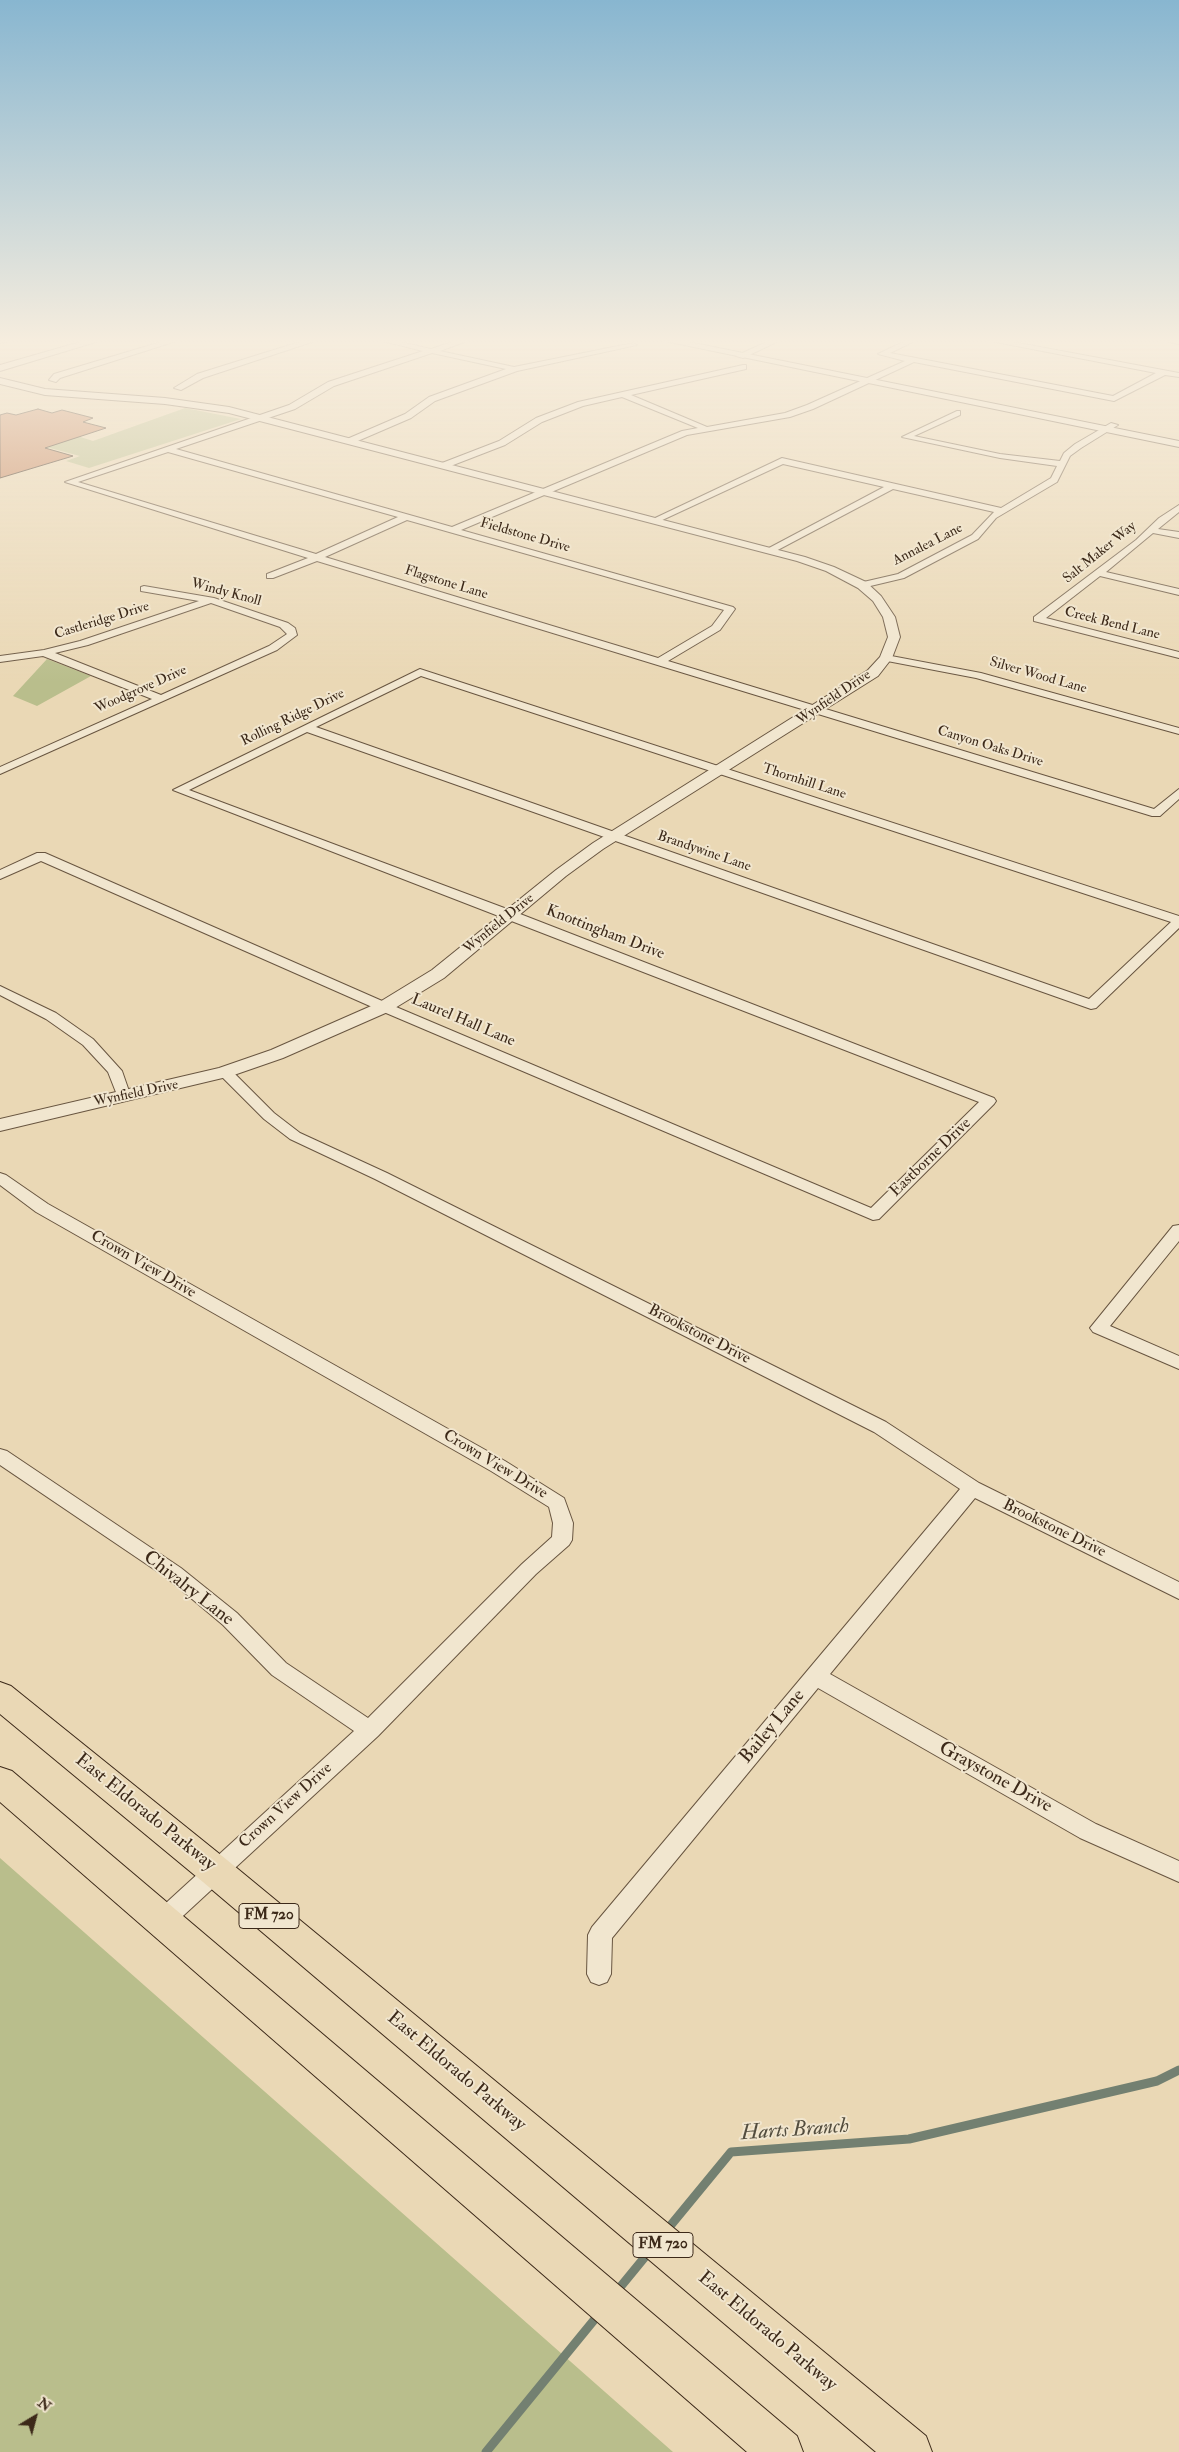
<!DOCTYPE html>
<html>
<head>
<meta charset="utf-8">
<style>
  body { margin:0 }
  #map { position:relative; width:1179px; height:2452px; overflow:hidden; background:#ead8b5; font-family:"IM FELL Double Pica",serif }
  canvas { display:block }
  .north { position:absolute; left:10px; top:2392px; width:50px; height:50px; -webkit-text-stroke:4px #f1e6cf; paint-order:stroke; rotate:37deg; font-size:14px; font-weight:700; line-height:20px; text-align:center; color:#3c2919 }
  .north::after { content:''; display:block; margin:auto; width:18px; height:22px; background:#3c2919; clip-path:polygon(50% 0,100% 100%,50% 72%,0 100%) }
</style>
</head>
<body>
<div id="map">
<canvas width="1179" height="2452"></canvas>
<div class="north">N</div>
</div>
<script>
const context = document.querySelector('canvas').getContext('2d');
context.lineJoin = 'round';
function fill(path, color) { context.fillStyle = color; context.fill(path, 'evenodd'); }
const shape = rows => new Path2D(rows.map(r => 'M' + r).join(''));
function stroke(path, color, width, dash) { context.strokeStyle = color; context.lineWidth = width; context.lineCap = dash ? 'butt' : 'round'; context.setLineDash(dash || []); context.stroke(path); }
function label(font, color, halo, rows, align = 'center') {
  context.font = font + ' "IM FELL Double Pica",serif'; context.lineWidth = 4; context.setLineDash([]); context.textBaseline = 'middle'; context.strokeStyle = halo; context.fillStyle = color; for (const [text, x, y, turn = 0] of rows) {
    context.save(); context.translate(x, y); context.rotate((+turn || 0) * Math.PI / 180); context.textAlign = isNaN(turn) ? turn : align; if (halo) context.strokeText(text, 0, 0); context.fillText(text, 0, 0); context.restore();
  }
}
fill(shape([
  [185,408,241,419,89,468,66,461,80,456,27,442,62,431,93,441],
  [47,659,91,676,37,706,13,696],
  [0,1858,673,2452,0,2452]
]), '#b9be8c');
stroke(shape([
  [666,2231,731,2152,909,2139,1157,2081,1179,2070],
  [617,2291,649,2252],
  [486,2452,599,2314]
]), '#738071', 9);
const building = shape([
  [38,409,52,413,62,410,93,418,83,422,106,428,45,448,73,456,0,478,0,415,7,413,16,415,38,409]
]);
fill(building, '#c6845c');
stroke(building, '#3c2919', 1);
const minor = shape([
  [14,338,14,340,0,343,0,339,14,338],
  [174,338,186,338,60,378,56,382,49,380,54,374,174,338],
  [312,338,324,338,203,378,181,390,174,388,197,374,312,338],
  [370,338,384,338,431,349,464,338,475,338,440,351,514,367,633,343,637,345,517,371,435,401,411,418,353,443,347,443,347,439,405,414,429,397,506,369,432,353,334,386,295,409,176,449,452,527,682,431,698,428,622,397,583,406,542,422,505,445,448,467,442,467,442,463,499,441,536,418,578,402,743,365,746,365,746,369,631,395,707,427,785,413,807,405,905,361,878,354,911,338,921,338,890,353,1113,396,1156,373,975,338,992,338,1179,373,1179,377,1165,375,1114,401,914,362,813,409,790,417,687,435,461,530,733,607,735,609,720,630,668,661,1154,809,1179,789,1179,799,1160,816,1152,816,317,561,273,578,267,578,267,574,308,558,65,482,289,405,328,382,423,351,370,338],
  [168,452,398,517,316,554,78,482,168,452],
  [407,520,724,610,712,626,658,658,325,557,407,520],
  [775,338,785,338,743,358,736,356,775,338],
  [1156,338,1179,340,1179,344,1159,340,1156,338],
  [957,411,960,411,960,415,914,436,1000,454,1060,461,1064,453,1075,444,1111,423,1118,425,1081,448,1070,456,1057,482,996,518,978,539,904,578,862,588,859,587,859,583,898,574,972,535,994,512,893,489,772,553,767,550,769,548,884,487,783,464,658,522,651,520,782,458,1001,508,1051,478,1057,466,1000,458,902,437,957,411],
  [1179,505,1179,512,1158,529,1179,532,1179,538,1153,533,1106,572,1179,589,1179,595,1100,576,1046,618,1179,652,1179,658,1034,621,1034,617,1136,540,1159,518,1179,505],
  [144,586,214,598,288,623,295,628,297,635,277,650,0,774,0,767,152,699,43,656,0,662,0,656,44,650,80,641,199,601,141,591,141,587,144,586],
  [211,603,280,627,287,634,269,646,161,695,55,653,88,645,211,603],
  [886,655,981,673,1179,728,1179,734,976,678,882,660,881,658,886,655],
  [420,669,1179,916,1179,928,1096,1008,1091,1009,307,732,189,790,515,912,994,1098,996,1101,994,1104,879,1219,873,1220,379,1010,41,861,0,879,0,870,37,853,45,853,389,1004,871,1208,979,1102,173,790,420,669],
  [421,676,1171,922,1089,999,316,727,421,676],
  [0,986,56,1013,93,1039,122,1071,131,1097,129,1100,119,1100,108,1072,83,1045,46,1019,0,995,0,986],
  [225,1068,230,1069,274,1113,300,1133,387,1173,886,1422,979,1483,1179,1582,1179,1599,975,1498,830,1674,1096,1824,1179,1861,1179,1882,1080,1838,818,1688,612,1938,611,1974,607,1982,599,1985,591,1982,587,1974,588,1935,592,1927,960,1489,874,1432,375,1179,290,1139,264,1119,220,1075,218,1072,225,1068],
  [0,1173,6,1175,48,1204,505,1461,564,1498,573,1523,572,1540,569,1545,536,1574,378,1736,171,1927,163,1931,155,1927,151,1920,155,1913,354,1731,272,1675,223,1625,167,1578,0,1465,0,1449,7,1451,181,1568,237,1613,286,1663,368,1718,522,1564,552,1537,553,1523,549,1507,491,1471,36,1212,0,1185,0,1173],
  [1179,1225,1179,1241,1110,1326,1179,1356,1179,1369,1093,1332,1090,1328,1173,1226,1179,1225]
]);
const tertiary = shape([
  [94,338,109,338,0,371,0,365,94,338],
  [650,338,669,338,1179,441,1179,447,650,338],
  [0,378,45,389,165,398,229,407,805,557,834,567,866,582,881,596,895,617,900,637,892,658,878,676,603,849,566,876,444,978,390,1011,283,1058,231,1076,0,1131,0,1119,219,1068,271,1050,378,1003,432,970,556,870,593,843,868,670,880,657,888,637,883,617,873,601,858,588,826,571,797,561,229,413,165,404,45,395,0,384,0,378]
]);
const primary = shape([
  [0,1682,11,1686,227,1860,926,2436,932,2452,876,2452,203,1882,0,1714,0,1682],
  [0,1767,12,1771,797,2436,803,2452,747,2452,0,1802,0,1767]
]);
stroke(minor, '#685540', 2);
stroke(tertiary, '#685540', 2);
stroke(primary, '#3c2919', 2);
fill(minor, '#f1e6cf');
fill(tertiary, '#f1e6cf');
fill(primary, '#ead8b5');
const sky = context.createLinearGradient(0, 0, 0, 682);
sky.addColorStop(0, '#88b6d0');
sky.addColorStop(0.5, '#f6edde');
sky.addColorStop(1, '#f6edde00');
context.fillStyle = sky;
context.fillRect(0, 0, 1179, 682);
label('14px', '#3c2919', '#f1e6cf', [
  ["Fieldstone Drive",525,536,16],
  ["Annalea Lane",928,545,-27],
  ["Salt Maker Way",1100,553,-39],
  ["Flagstone Lane",446,583,17],
  ["Windy Knoll",226,593,15],
  ["Castleridge Drive",102,621,-17],
  ["Creek Bend Lane",1112,624,14],
  ["Silver Wood Lane",1038,676,16],
  ["Woodgrove Drive",141,690,-24],
  ["Wynfield Drive",834,698,-34],
  ["Rolling Ridge Drive",293,718,-26],
  ["Canyon Oaks Drive",990,747,17],
  ["Thornhill Lane",804,782,18],
  ["Brandywine Lane",704,852,19],
  ["Wynfield Drive",499,924,-39],
  ["Wynfield Drive",136,1094,-12]
]);
for (const [x, y, w] of [
  [269,1916,60],
  [663,2245,60]
]) { const box = new Path2D(); box.roundRect(x - w / 2, y - 12.5, w, 25, 4); context.fillStyle = '#f1e6cf'; context.fill(box); stroke(box, '#3c2919', 1); }
label('bold 15px', '#3c2919', null, [
  ["FM 720",269,1916],
  ["FM 720",663,2245]
]);
label('16px', '#3c2919', '#f1e6cf', [
  ["Knottingham Drive",605,933,21],
  ["Laurel Hall Lane",463,1021,23],
  ["Eastborne Drive",931,1158,-44],
  ["Crown View Drive",143,1265,30],
  ["Brookstone Drive",699,1335,27],
  ["Crown View Drive",495,1465,31],
  ["Brookstone Drive",1054,1529,26],
  ["Crown View Drive",286,1806,-42]
]);
label('19px', '#3c2919', '#f1e6cf', [
  ["Chivalry Lane",188,1589,38],
  ["Bailey Lane",773,1727,-50],
  ["Graystone Drive",995,1778,29],
  ["East Eldorado Parkway",145,1813,39],
  ["East Eldorado Parkway",456,2072,40],
  ["East Eldorado Parkway",767,2332,40]
]);
label('italic 21px', '#534d3e', '#f1e6cf', [
  ["Harts Branch",795,2131,-4]
]);
</script>
</body>
</html>
